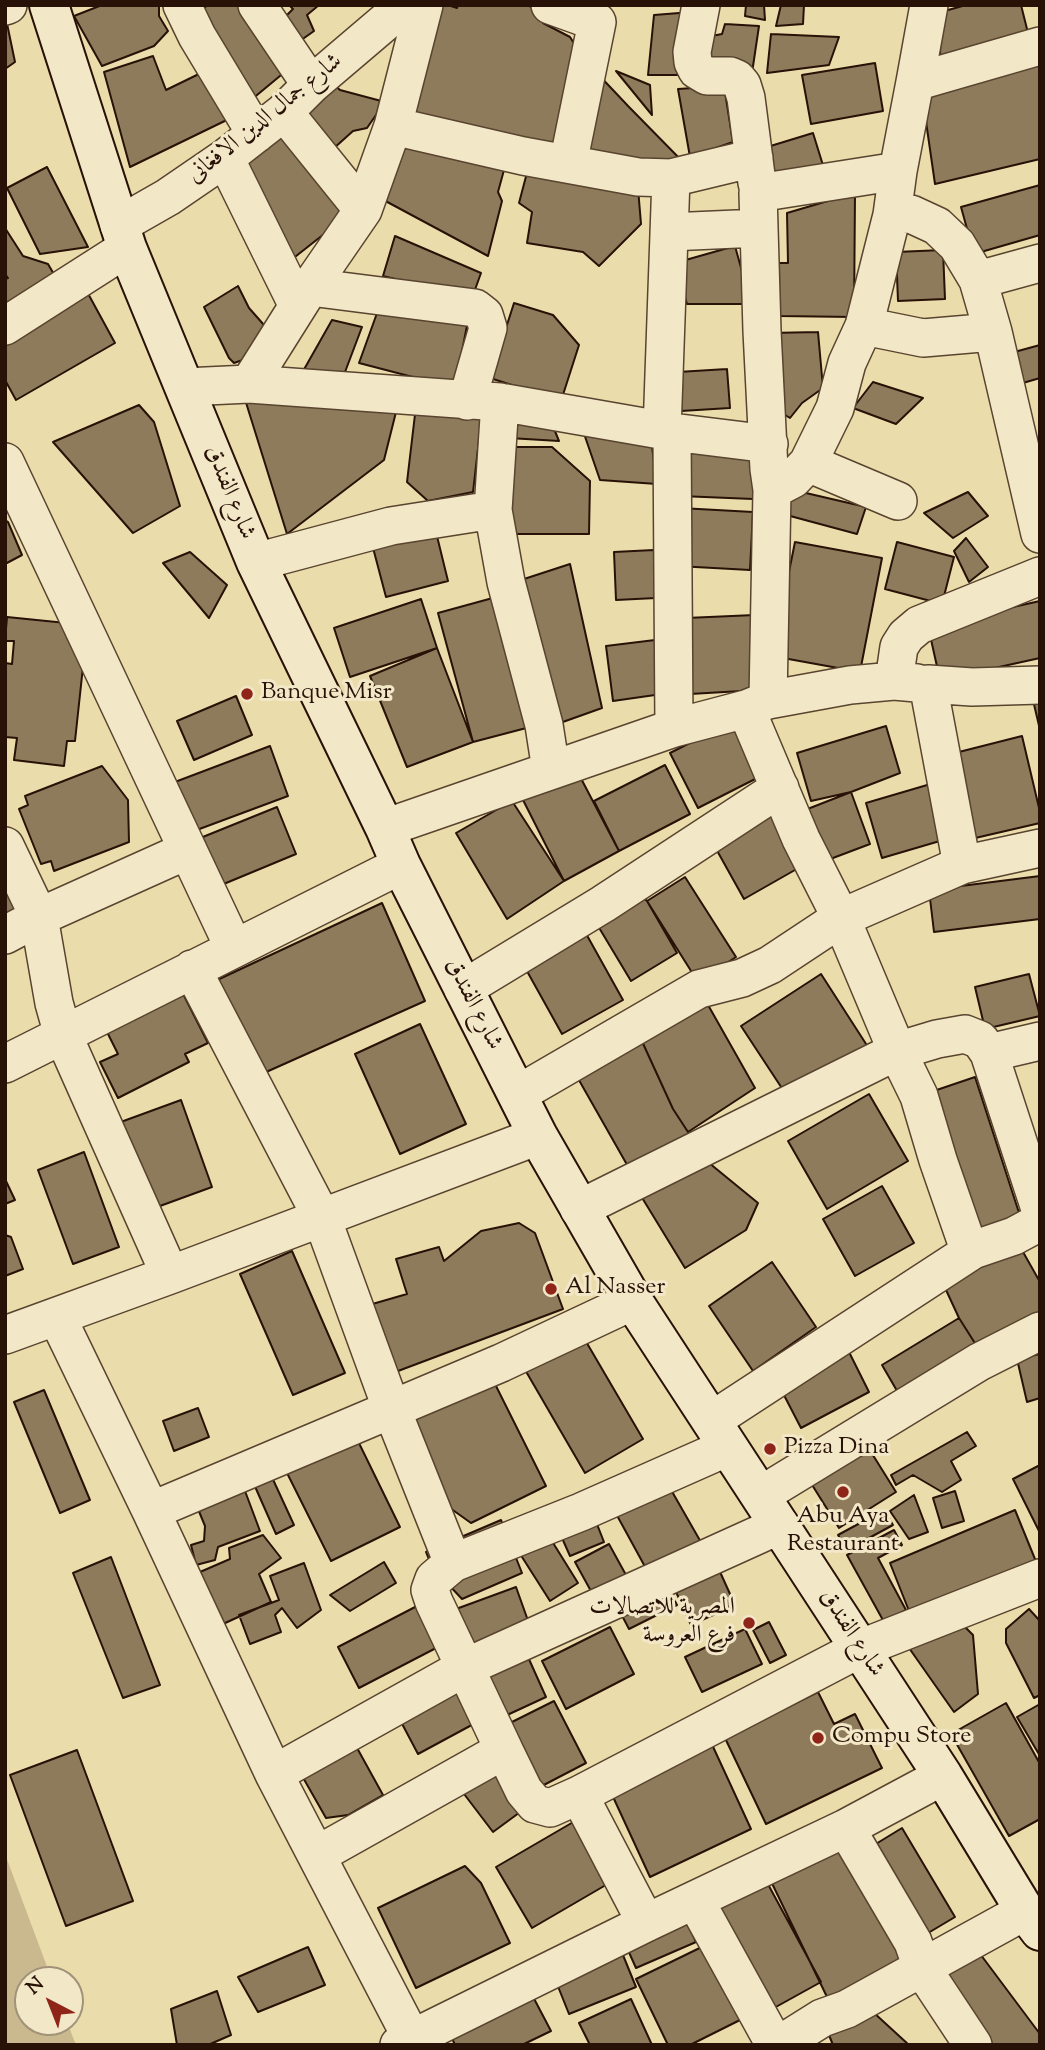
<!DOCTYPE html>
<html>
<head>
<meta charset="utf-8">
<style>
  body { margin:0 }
  #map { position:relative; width:1045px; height:2050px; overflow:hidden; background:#ebdcab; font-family:"Sorts Mill Goudy",serif }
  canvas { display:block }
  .frame { position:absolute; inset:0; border:7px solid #281106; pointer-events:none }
  .north { position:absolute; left:14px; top:1966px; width:70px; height:70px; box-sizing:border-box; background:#f2e8c8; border:2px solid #a1927a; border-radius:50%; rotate:318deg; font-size:19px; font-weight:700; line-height:28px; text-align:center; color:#281106 }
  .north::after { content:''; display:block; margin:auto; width:24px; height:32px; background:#8f2418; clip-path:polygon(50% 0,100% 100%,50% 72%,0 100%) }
</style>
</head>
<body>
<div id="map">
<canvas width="1045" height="2050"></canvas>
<div class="frame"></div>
<div class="north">N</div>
</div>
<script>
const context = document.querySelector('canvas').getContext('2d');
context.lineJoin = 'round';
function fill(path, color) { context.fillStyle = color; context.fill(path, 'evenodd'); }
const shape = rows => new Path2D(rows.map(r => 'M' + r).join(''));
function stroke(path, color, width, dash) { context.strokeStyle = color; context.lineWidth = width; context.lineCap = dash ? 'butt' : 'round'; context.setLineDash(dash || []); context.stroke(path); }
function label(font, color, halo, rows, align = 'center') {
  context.font = font + ' "Sorts Mill Goudy",Amiri,serif'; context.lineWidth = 6; context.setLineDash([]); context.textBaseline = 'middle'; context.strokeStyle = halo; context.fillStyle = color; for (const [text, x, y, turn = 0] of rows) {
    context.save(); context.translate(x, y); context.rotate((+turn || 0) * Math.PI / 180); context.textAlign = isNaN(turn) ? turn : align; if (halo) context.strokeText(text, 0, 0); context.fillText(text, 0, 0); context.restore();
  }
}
fill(shape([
  [5,1854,52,1980,28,1980,28,2022,67,2022,76,2045,5,2045]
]), '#cab98f');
const building = shape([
  [102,5,159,5,159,16,168,31,154,46,102,66,74,16,102,5],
  [208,5,247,5,292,66,251,100,193,16,208,5],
  [289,5,319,5,307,15,314,31,297,43,281,21,293,9,289,5],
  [432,5,448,5,457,8,458,5,527,5,543,12,543,23,570,37,579,51,564,153,419,124,409,103,432,5],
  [746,5,764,5,765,20,745,16,746,5],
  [781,5,804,5,803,24,776,26,781,5],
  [966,5,1021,5,1028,33,940,56,941,12,966,5],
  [692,12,686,75,648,75,654,15,692,12],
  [5,14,15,62,5,69,5,14],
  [725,24,759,26,752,73,706,63,706,37,722,34,725,24],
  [771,34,839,37,829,65,767,73,771,34],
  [153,56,166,90,203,72,235,116,130,167,104,72,153,56],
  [1040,56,1040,159,935,184,921,87,1040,56],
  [875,63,883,111,811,124,802,75,875,63],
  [595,71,629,107,686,165,581,153,595,71],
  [616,71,650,85,652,115,616,71],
  [328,79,340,90,385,102,367,128,353,131,333,149,292,112,328,79],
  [724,86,733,142,690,157,678,89,724,86],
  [283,124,352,212,286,264,231,164,283,124],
  [813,133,826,175,776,189,764,148,813,133],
  [399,139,504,170,498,192,502,201,488,256,378,197,399,139],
  [529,165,638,188,641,224,599,266,583,252,527,243,532,212,519,203,529,165],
  [47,167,88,247,40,254,7,188,47,167],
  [1040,185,1040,235,974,254,961,207,1040,185],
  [855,193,854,317,779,316,770,263,788,263,787,213,855,193],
  [5,228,23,256,48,264,55,276,5,306,5,279,8,278,5,274,5,228],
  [395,236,481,273,472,298,383,276,395,236],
  [735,246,751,304,687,304,675,263,735,246],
  [943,250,945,299,898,301,896,252,943,250],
  [238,286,249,308,264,325,260,354,234,363,229,358,204,307,238,286],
  [85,288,115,343,16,400,5,380,5,338,85,288],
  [381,302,469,315,455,388,359,363,381,302],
  [514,303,553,315,579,345,561,401,490,378,514,303],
  [332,320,362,327,342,380,298,380,332,320],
  [818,332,823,388,802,403,790,418,777,410,770,333,818,332],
  [1040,345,1040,378,1016,385,1007,354,1040,345],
  [727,369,730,408,681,411,678,372,727,369],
  [873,382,923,398,896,424,853,408,873,382],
  [243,393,397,408,384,460,287,534,243,393],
  [139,405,154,422,180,506,133,533,53,442,139,405],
  [416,406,482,414,473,492,428,501,407,482,416,406],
  [510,417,550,419,559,441,509,438,510,417],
  [581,425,651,439,657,484,600,480,581,425],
  [682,446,756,450,753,499,680,496,682,446],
  [503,447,552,447,590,481,589,534,502,534,503,447],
  [793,490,866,507,857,534,779,513,793,490],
  [968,492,988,516,953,538,924,513,968,492],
  [680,508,753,512,750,570,677,566,680,508],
  [5,520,8,522,22,555,5,564,5,520],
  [435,528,448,581,386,597,372,544,435,528],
  [966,538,988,567,969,582,954,551,966,538],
  [795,542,882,558,860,672,772,656,795,542],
  [897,542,954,557,942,604,885,589,897,542],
  [654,550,656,598,616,600,614,552,654,550],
  [190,552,227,585,209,618,163,563,190,552],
  [570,564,602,708,560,723,521,580,570,564],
  [500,596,534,726,473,742,438,613,500,596],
  [421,599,437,648,350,677,334,628,421,599],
  [1040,601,1040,658,940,680,928,626,1040,601],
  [755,615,759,690,690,694,686,618,755,615],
  [7,617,76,624,85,648,75,741,67,741,64,766,14,760,17,738,5,737,5,663,12,664,14,641,5,641,7,617],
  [655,640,662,694,613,701,606,646,655,640],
  [437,648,473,742,407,767,370,676,437,648],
  [236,696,252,735,194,760,177,721,236,696],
  [1040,698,1040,730,1033,700,1040,698],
  [737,719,765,774,698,808,670,753,737,719],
  [886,726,900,773,851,792,811,801,797,753,886,726],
  [1022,736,1040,812,1040,823,971,839,951,754,1022,736],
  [270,746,288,796,186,834,167,785,270,746],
  [665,765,690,814,619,851,594,801,665,765],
  [102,766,128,800,129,842,54,871,51,861,41,864,19,809,28,805,25,796,102,766],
  [575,767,619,851,564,881,521,796,575,767],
  [934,783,950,838,882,858,866,803,934,783],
  [851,792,870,844,825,861,805,810,851,792],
  [512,801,564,881,507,919,456,833,512,801],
  [277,807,296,854,202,893,183,845,277,807],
  [772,814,802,866,744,899,715,847,772,814],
  [1040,876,1040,919,934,932,929,890,1040,876],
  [685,877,736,957,698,982,647,901,685,877],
  [5,879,22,911,5,920,5,879],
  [640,894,647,901,677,953,631,981,595,921,640,894],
  [382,903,425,1001,255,1077,215,981,382,903],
  [584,930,623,1000,562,1034,523,964,584,930],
  [168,964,208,1043,185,1054,189,1062,118,1098,100,1062,118,1054,106,1030,168,964],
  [821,974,868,1047,789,1099,741,1026,821,974],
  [1029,974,1040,1016,985,1029,975,987,1029,974],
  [699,989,755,1088,688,1132,673,1109,635,1026,699,989],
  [629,1013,673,1109,688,1132,697,1132,630,1170,563,1052,629,1013],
  [420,1024,466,1124,400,1154,355,1054,420,1024],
  [975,1077,1021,1219,965,1238,919,1096,975,1077],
  [869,1094,908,1161,827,1209,788,1141,869,1094],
  [181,1100,212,1187,149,1210,118,1123,181,1100],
  [84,1152,119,1247,73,1264,38,1170,84,1152],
  [703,1158,758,1203,746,1230,685,1268,641,1196,703,1158],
  [5,1179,15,1200,5,1204,5,1179],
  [882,1186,914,1243,855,1276,823,1219,882,1186],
  [519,1223,535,1233,563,1309,398,1371,374,1346,362,1307,407,1294,396,1259,439,1247,444,1261,481,1231,519,1223],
  [5,1235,11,1237,23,1269,5,1276,5,1235],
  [1014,1236,1040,1282,1040,1315,978,1348,959,1318,940,1277,1014,1236],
  [292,1251,345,1373,293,1395,240,1274,292,1251],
  [772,1262,816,1327,753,1371,709,1306,772,1262],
  [959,1318,978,1348,900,1396,882,1365,959,1318],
  [581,1333,643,1439,585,1473,524,1368,581,1333],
  [841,1336,869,1392,801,1428,772,1372,841,1336],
  [1040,1354,1040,1398,1027,1402,1017,1359,1040,1354],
  [481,1356,546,1486,471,1523,450,1508,396,1398,481,1356],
  [44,1390,90,1500,60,1513,14,1402,44,1390],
  [198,1408,209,1437,174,1451,163,1421,198,1408],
  [851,1420,896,1492,839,1528,794,1456,851,1420],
  [967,1432,976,1446,951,1461,961,1480,942,1492,913,1475,896,1485,891,1475,967,1432],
  [356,1437,400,1527,331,1561,286,1471,356,1437],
  [1040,1465,1040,1533,1013,1479,1040,1465],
  [270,1473,294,1525,276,1534,253,1482,270,1473],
  [666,1481,702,1544,649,1574,614,1510,666,1481],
  [245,1491,260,1531,218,1547,215,1560,196,1565,191,1545,204,1541,205,1526,198,1509,245,1491],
  [955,1491,964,1521,942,1528,933,1498,955,1491],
  [914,1495,928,1532,909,1539,890,1511,914,1495],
  [884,1510,893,1525,847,1550,838,1535,884,1510],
  [1015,1510,1037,1564,911,1616,890,1563,1015,1510],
  [593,1514,604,1542,570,1556,558,1529,593,1514],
  [501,1520,522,1573,462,1599,432,1567,426,1552,501,1520],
  [894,1530,902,1545,878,1558,906,1610,884,1622,847,1555,894,1530],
  [263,1535,281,1558,259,1574,271,1602,223,1624,200,1572,230,1559,229,1548,263,1535],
  [550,1538,578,1583,550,1601,515,1546,550,1538],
  [609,1544,626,1575,592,1593,575,1562,609,1544],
  [111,1557,160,1685,123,1698,73,1573,111,1557],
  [384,1562,396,1583,350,1611,330,1595,384,1562],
  [304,1563,321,1610,297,1628,282,1608,275,1615,281,1632,250,1644,239,1615,279,1600,270,1576,304,1563],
  [716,1563,735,1605,691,1625,672,1583,716,1563],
  [665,1582,677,1605,629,1629,617,1606,665,1582],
  [516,1587,531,1629,471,1651,456,1609,516,1587],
  [417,1606,438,1647,359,1688,338,1647,417,1606],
  [945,1607,973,1635,978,1694,954,1712,902,1638,945,1607],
  [1029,1609,1040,1621,1040,1695,1034,1698,1006,1643,1006,1629,1029,1609],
  [769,1622,786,1655,770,1663,753,1630,769,1622],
  [610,1627,634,1674,566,1709,542,1661,610,1627],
  [745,1629,762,1664,702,1692,685,1657,745,1629],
  [528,1657,546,1697,505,1716,482,1663,528,1657],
  [452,1667,481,1720,418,1754,390,1701,452,1667],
  [818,1692,834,1724,855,1714,882,1768,766,1824,725,1738,818,1692],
  [554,1701,586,1763,538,1788,506,1725,554,1701],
  [1006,1703,1040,1764,1040,1819,1009,1836,951,1734,1006,1703],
  [1040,1704,1040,1756,1017,1717,1040,1704],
  [351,1737,383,1795,348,1815,326,1818,297,1767,351,1737],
  [709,1738,751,1829,650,1877,608,1786,709,1738],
  [77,1750,133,1901,66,1926,10,1775,77,1750],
  [487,1770,509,1784,527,1807,493,1832,461,1790,487,1770],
  [575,1821,611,1882,532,1928,496,1867,575,1821],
  [902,1828,955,1917,913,1942,861,1853,902,1828],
  [845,1832,907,1960,828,1999,766,1871,845,1832],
  [465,1866,481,1883,510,1943,416,1988,378,1908,465,1866],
  [763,1875,821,1982,765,2013,706,1906,763,1875],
  [683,1912,696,1942,636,1968,623,1939,683,1912],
  [960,1927,1040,2034,1040,2045,961,2045,905,1969,960,1927],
  [614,1933,636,1987,569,2014,547,1959,614,1933],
  [712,1942,748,2016,690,2045,668,2045,636,1979,712,1942],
  [308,1947,325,1985,258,2012,238,1977,308,1947],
  [217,1991,231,2035,208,2045,177,2045,171,2009,217,1991],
  [530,1991,551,2031,522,2045,455,2045,448,2029,530,1991],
  [631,1999,652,2045,590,2045,579,2023,631,1999],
  [861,2001,909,2045,833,2045,822,2018,861,2001]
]);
fill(building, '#8d7b5c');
stroke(building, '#281106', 2);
const street = shape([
  [182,5,197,36,256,134],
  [257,5,311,85],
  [550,5,597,22,568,164],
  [701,5,692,52,693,62,697,70,707,76,730,76,737,79,742,85,746,98,757,183],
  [5,6,8,5],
  [915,82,929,5],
  [284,112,363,210],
  [393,126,523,156,638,177,671,178,754,158],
  [225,158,298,306],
  [892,215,911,214,937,226,957,245,978,280,993,332],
  [119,225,168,197,225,158,284,112,311,85,405,5],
  [669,232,759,228],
  [978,280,1040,263],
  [310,287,475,308,484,315,488,328,467,401],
  [5,326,127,248],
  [864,326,923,338,993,332,1040,534],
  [249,384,310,287,363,210,393,126,424,5],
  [185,387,249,384,500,402,672,432],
  [500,402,493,510,506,582,544,725,551,770],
  [662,431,671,178],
  [5,462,234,948],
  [808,463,898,501],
  [772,490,769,469,762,331,758,193,898,171],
  [256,562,391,526,493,510],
  [894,681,899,647,906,636,919,625,1040,576],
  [768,700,850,685,894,681,917,683],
  [746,709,801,839,841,918,897,1051,919,1096,938,1160,965,1238,973,1250,1014,1236,1040,1222],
  [674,728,672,432,769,444],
  [385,828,674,728,746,709,768,700,772,490,793,479,808,463,835,408,847,363,864,326,892,215,898,171,915,82,1040,46],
  [5,846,39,917,54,1003,63,1035,170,1275],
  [962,865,928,684,972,687,1040,685],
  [5,935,39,917,188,850],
  [192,969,322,1218,392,1410,453,1563,434,1579,430,1590,434,1602,504,1750,317,1855],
  [463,989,603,904,780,788],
  [989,1053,1040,1041],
  [5,1064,401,865],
  [518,1094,699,989,742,978,770,965,841,918,962,865,1040,848],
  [579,1209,897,1051,937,1039,965,1034,980,1040,989,1053,1040,1209],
  [57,1317,151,1511],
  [5,1335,170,1275,538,1136],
  [711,1421,973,1250],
  [761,1495,979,1362,1040,1331],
  [453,1563,581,1512,728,1447],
  [504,1750,524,1791,535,1804,550,1808,579,1795],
  [274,1774,464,1668,780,1525],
  [846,1828,913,1942,922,1968,973,2045],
  [695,1900,775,2045],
  [646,1923,579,1795,859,1649,1040,1578],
  [412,2039,274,1774,151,1511,501,1363,633,1301],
  [399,2045,646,1923,846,1828,943,1776],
  [779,2045,822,2018,847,2009,1025,1911]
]);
const secondary = shape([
  [49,5,127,248,256,562,385,828,401,865,538,1136,633,1301,943,1776,1025,1911,1040,1931]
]);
stroke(street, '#59442f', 40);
stroke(secondary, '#281106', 42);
stroke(street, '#f2e8c8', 37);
stroke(secondary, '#f2e8c8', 38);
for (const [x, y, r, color] of [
  [247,694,7,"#8f2418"],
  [551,1289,7,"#8f2418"],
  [770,1449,7,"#8f2418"],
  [843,1492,7,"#8f2418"],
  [749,1623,7,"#8f2418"],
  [818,1738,7,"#8f2418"]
]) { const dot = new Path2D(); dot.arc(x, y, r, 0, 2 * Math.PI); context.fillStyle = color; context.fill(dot); stroke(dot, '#f2e8c8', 2.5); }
label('24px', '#281106', '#f2e8c8', [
  ["شارع جمال الدين الافغانى",266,120,-39],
  ["شارع الفندق",228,493,68],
  ["شارع الفندق",472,1005,63],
  ["شارع الفندق",850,1634,57]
]);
label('24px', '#281106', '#f2e8c8', [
  ["Banque Misr",261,694],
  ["Al Nasser",565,1289],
  ["Pizza Dina",784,1449],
  ["Abu Aya",843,1518,"center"],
  ["Restaurant",843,1546,"center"],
  ["المصرية للاتصالات",735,1609,"right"],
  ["فرع العروسة",735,1637,"right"],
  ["Compu Store",832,1738]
], 'left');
</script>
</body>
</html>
